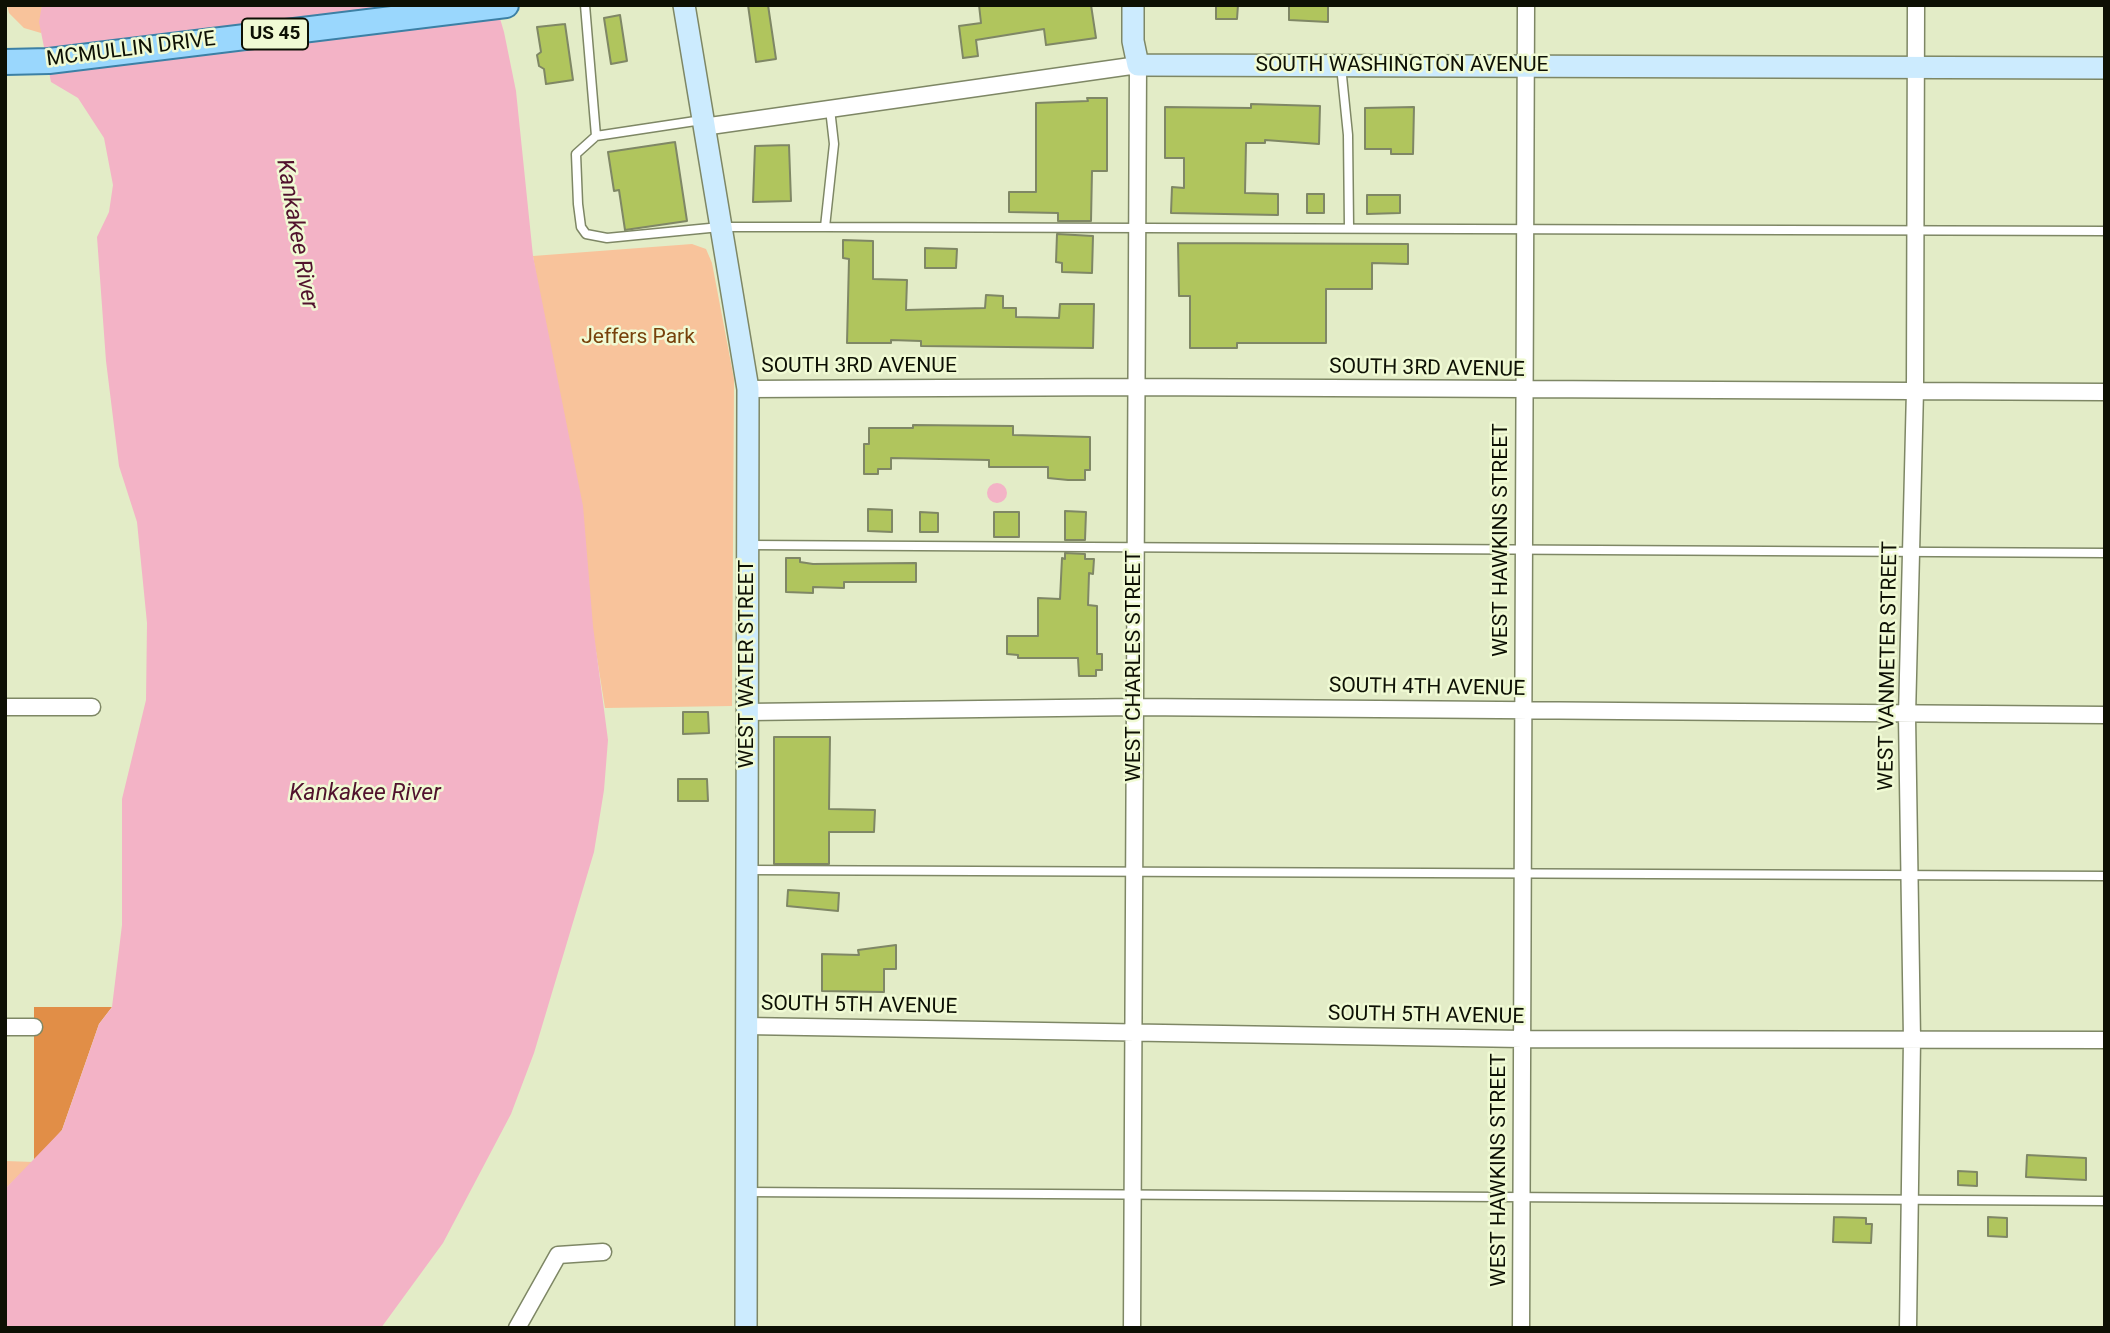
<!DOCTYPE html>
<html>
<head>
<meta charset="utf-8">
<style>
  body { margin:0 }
  #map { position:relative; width:2110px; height:1333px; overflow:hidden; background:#e3ecc7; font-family:Roboto,sans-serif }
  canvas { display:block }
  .frame { position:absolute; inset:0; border:7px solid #0d1004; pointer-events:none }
</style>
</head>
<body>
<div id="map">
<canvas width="2110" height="1333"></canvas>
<div class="frame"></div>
</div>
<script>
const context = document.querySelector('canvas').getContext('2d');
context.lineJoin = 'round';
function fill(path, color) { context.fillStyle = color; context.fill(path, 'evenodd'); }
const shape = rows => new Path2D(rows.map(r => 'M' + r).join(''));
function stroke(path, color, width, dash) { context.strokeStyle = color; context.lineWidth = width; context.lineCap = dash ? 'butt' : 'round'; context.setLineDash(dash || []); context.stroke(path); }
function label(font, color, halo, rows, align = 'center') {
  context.font = font + ' Roboto,sans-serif'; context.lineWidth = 5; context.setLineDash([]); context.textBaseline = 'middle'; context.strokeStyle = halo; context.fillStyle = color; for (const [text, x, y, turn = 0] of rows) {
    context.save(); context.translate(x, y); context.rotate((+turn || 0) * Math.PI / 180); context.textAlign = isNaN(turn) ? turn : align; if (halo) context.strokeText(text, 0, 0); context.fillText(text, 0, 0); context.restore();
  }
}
fill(shape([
  [7,5,42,5,41,33,24,28,9,13],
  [692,244,706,249,712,263,734,379,732,706,605,708,533,256],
  [5,1161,34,1162,5,1189]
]), '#f8c39b');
fill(shape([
  [34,1007,112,1007,99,1024,62,1130,34,1162]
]), '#e18e47');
fill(shape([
  [42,5,496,5,504,32,516,91,533,256,583,506,593,626,608,740,604,790,594,852,534,1053,511,1114,443,1243,381,1328,5,1328,5,1189,62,1130,99,1024,112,1007,122,925,122,799,146,700,147,623,137,522,119,466,106,361,97,237,109,212,113,185,104,138,78,98,51,82,39,22],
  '987 493a10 10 0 1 1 20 0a10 10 0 1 1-20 0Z'
]), '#f3b3c6');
const building = shape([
  [748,5,768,5,776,59,756,62,748,5],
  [979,5,1091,5,1096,38,1046,45,1044,29,976,40,978,56,963,58,959,26,981,23,979,5],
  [1216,5,1238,5,1237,19,1216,19,1216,5],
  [1289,5,1328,5,1328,22,1289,20,1289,5],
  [620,15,627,61,611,64,604,18,620,15],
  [565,24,573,80,546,84,544,69,539,66,537,55,541,52,537,27,565,24],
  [1087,98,1107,98,1107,171,1092,171,1091,221,1058,221,1058,213,1009,212,1009,192,1036,192,1036,103,1088,101,1087,98],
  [1251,104,1320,106,1319,144,1265,140,1265,143,1246,143,1245,193,1278,194,1278,215,1171,213,1172,187,1184,188,1184,158,1165,158,1165,107,1251,108,1251,104],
  [1414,107,1413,154,1391,154,1391,149,1365,149,1365,108,1414,107],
  [675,142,687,221,625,230,619,190,614,191,608,152,675,142],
  [789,145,791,201,753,202,755,146,789,145],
  [1307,194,1324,194,1324,213,1307,213,1307,194],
  [1367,195,1400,195,1400,213,1367,214,1367,195],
  [1057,234,1093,236,1092,273,1062,272,1062,263,1056,262,1057,234],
  [843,240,873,241,873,279,907,280,906,310,985,308,986,295,1003,296,1003,308,1016,308,1016,317,1059,318,1060,304,1094,304,1093,348,921,346,921,341,891,340,891,343,847,343,849,259,843,258,843,240],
  [1178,243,1408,244,1408,264,1372,263,1372,289,1326,289,1326,343,1237,343,1237,348,1190,348,1190,296,1179,296,1178,243],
  [925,248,957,249,956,268,925,268,925,248],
  [913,425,1013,426,1013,435,1090,437,1090,470,1085,470,1085,480,1068,480,1048,478,1048,467,989,467,989,460,891,458,891,469,878,469,878,474,864,474,864,444,869,444,869,428,913,428,913,425],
  [868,509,892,510,892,532,868,531,868,509],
  [1065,511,1086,512,1085,540,1065,540,1065,511],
  [920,512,938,513,938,532,920,532,920,512],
  [994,512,1019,512,1019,537,994,537,994,512],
  [1065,553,1085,554,1085,559,1094,559,1093,574,1089,573,1088,605,1097,606,1097,654,1102,654,1102,670,1096,670,1096,676,1079,676,1078,658,1018,658,1018,655,1007,654,1007,636,1038,636,1038,598,1060,599,1062,558,1065,559,1065,553],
  [786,558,800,558,800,562,813,564,916,563,916,582,844,582,844,588,813,587,813,593,786,592,786,558],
  [683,712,708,712,709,733,683,734,683,712],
  [774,737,830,737,829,809,875,810,874,832,829,832,829,864,774,864,774,737],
  [678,779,707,779,708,801,678,801,678,779],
  [788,890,839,893,838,911,787,906,788,890],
  [896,945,896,969,884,969,884,992,822,991,822,954,859,955,858,950,896,945],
  [2027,1155,2086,1158,2086,1180,2026,1177,2027,1155],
  [1958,1171,1977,1172,1977,1186,1958,1185,1958,1171],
  [1834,1217,1866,1218,1866,1224,1872,1224,1871,1243,1833,1242,1834,1217],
  [1988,1217,2007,1218,2007,1237,1988,1236,1988,1217]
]);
fill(building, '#b0c55d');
stroke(building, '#7f8765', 2);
const service = shape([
  [585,5,596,136],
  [1341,66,1348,135,1349,227],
  [702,120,596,136,576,154,578,204,581,227,586,234,607,238,720,227,825,227,2105,231],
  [825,227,834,144,830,109],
  [750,545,2105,553],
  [750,870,2105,876],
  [746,1192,2105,1201]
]);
const minor = shape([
  [703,127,1138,65,1132,1328],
  [748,389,1136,387,2105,392],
  [5,707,92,707],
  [748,712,1135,707,2105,715],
  [746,1026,1522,1039,2105,1040],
  [5,1027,34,1027],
  [517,1328,558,1255,603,1252],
  [1521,1328,1526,5],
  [1908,1328,1912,1039,1907,716,1915,390,1916,5]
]);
const secondary = shape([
  [684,5,748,389,746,1328],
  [1133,5,1133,41,1138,65,2105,68]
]);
const primary = shape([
  [5,62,49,61,506,5]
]);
stroke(service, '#7e8765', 11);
stroke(minor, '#7e8765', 19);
stroke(secondary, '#7e8765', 24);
stroke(primary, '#3c80a5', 28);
stroke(service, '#fff', 8);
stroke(minor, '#fff', 16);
stroke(secondary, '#ccebfe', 21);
stroke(primary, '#9ad7fd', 24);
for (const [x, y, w] of [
  [275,34,66]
]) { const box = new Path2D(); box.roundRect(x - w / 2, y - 15.5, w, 31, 5); context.fillStyle = '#f0fad4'; context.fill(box); stroke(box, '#0d1004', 2); }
label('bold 19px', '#0d1004', null, [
  ["US 45",275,34]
]);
label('21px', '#0d1004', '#f0fad4', [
  ["MCMULLIN DRIVE",131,50,-7],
  ["SOUTH WASHINGTON AVENUE",1402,66],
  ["SOUTH 3RD AVENUE",859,367],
  ["SOUTH 3RD AVENUE",1427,369,1],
  ["WEST HAWKINS STREET",1502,540,-90],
  ["WEST WATER STREET",748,664,-90],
  ["WEST CHARLES STREET",1135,666,-90],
  ["WEST VANMETER STREET",1889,666,-89],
  ["SOUTH 4TH AVENUE",1427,688,1],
  ["SOUTH 5TH AVENUE",859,1006,1],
  ["SOUTH 5TH AVENUE",1426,1016,1],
  ["WEST HAWKINS STREET",1500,1170,-90]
]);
label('21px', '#77410a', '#f0fad4', [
  ["Jeffers Park",638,338]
]);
label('italic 23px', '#51122d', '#f0fad4', [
  ["Kankakee River",296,234,80],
  ["Kankakee River",365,794]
]);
</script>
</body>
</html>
